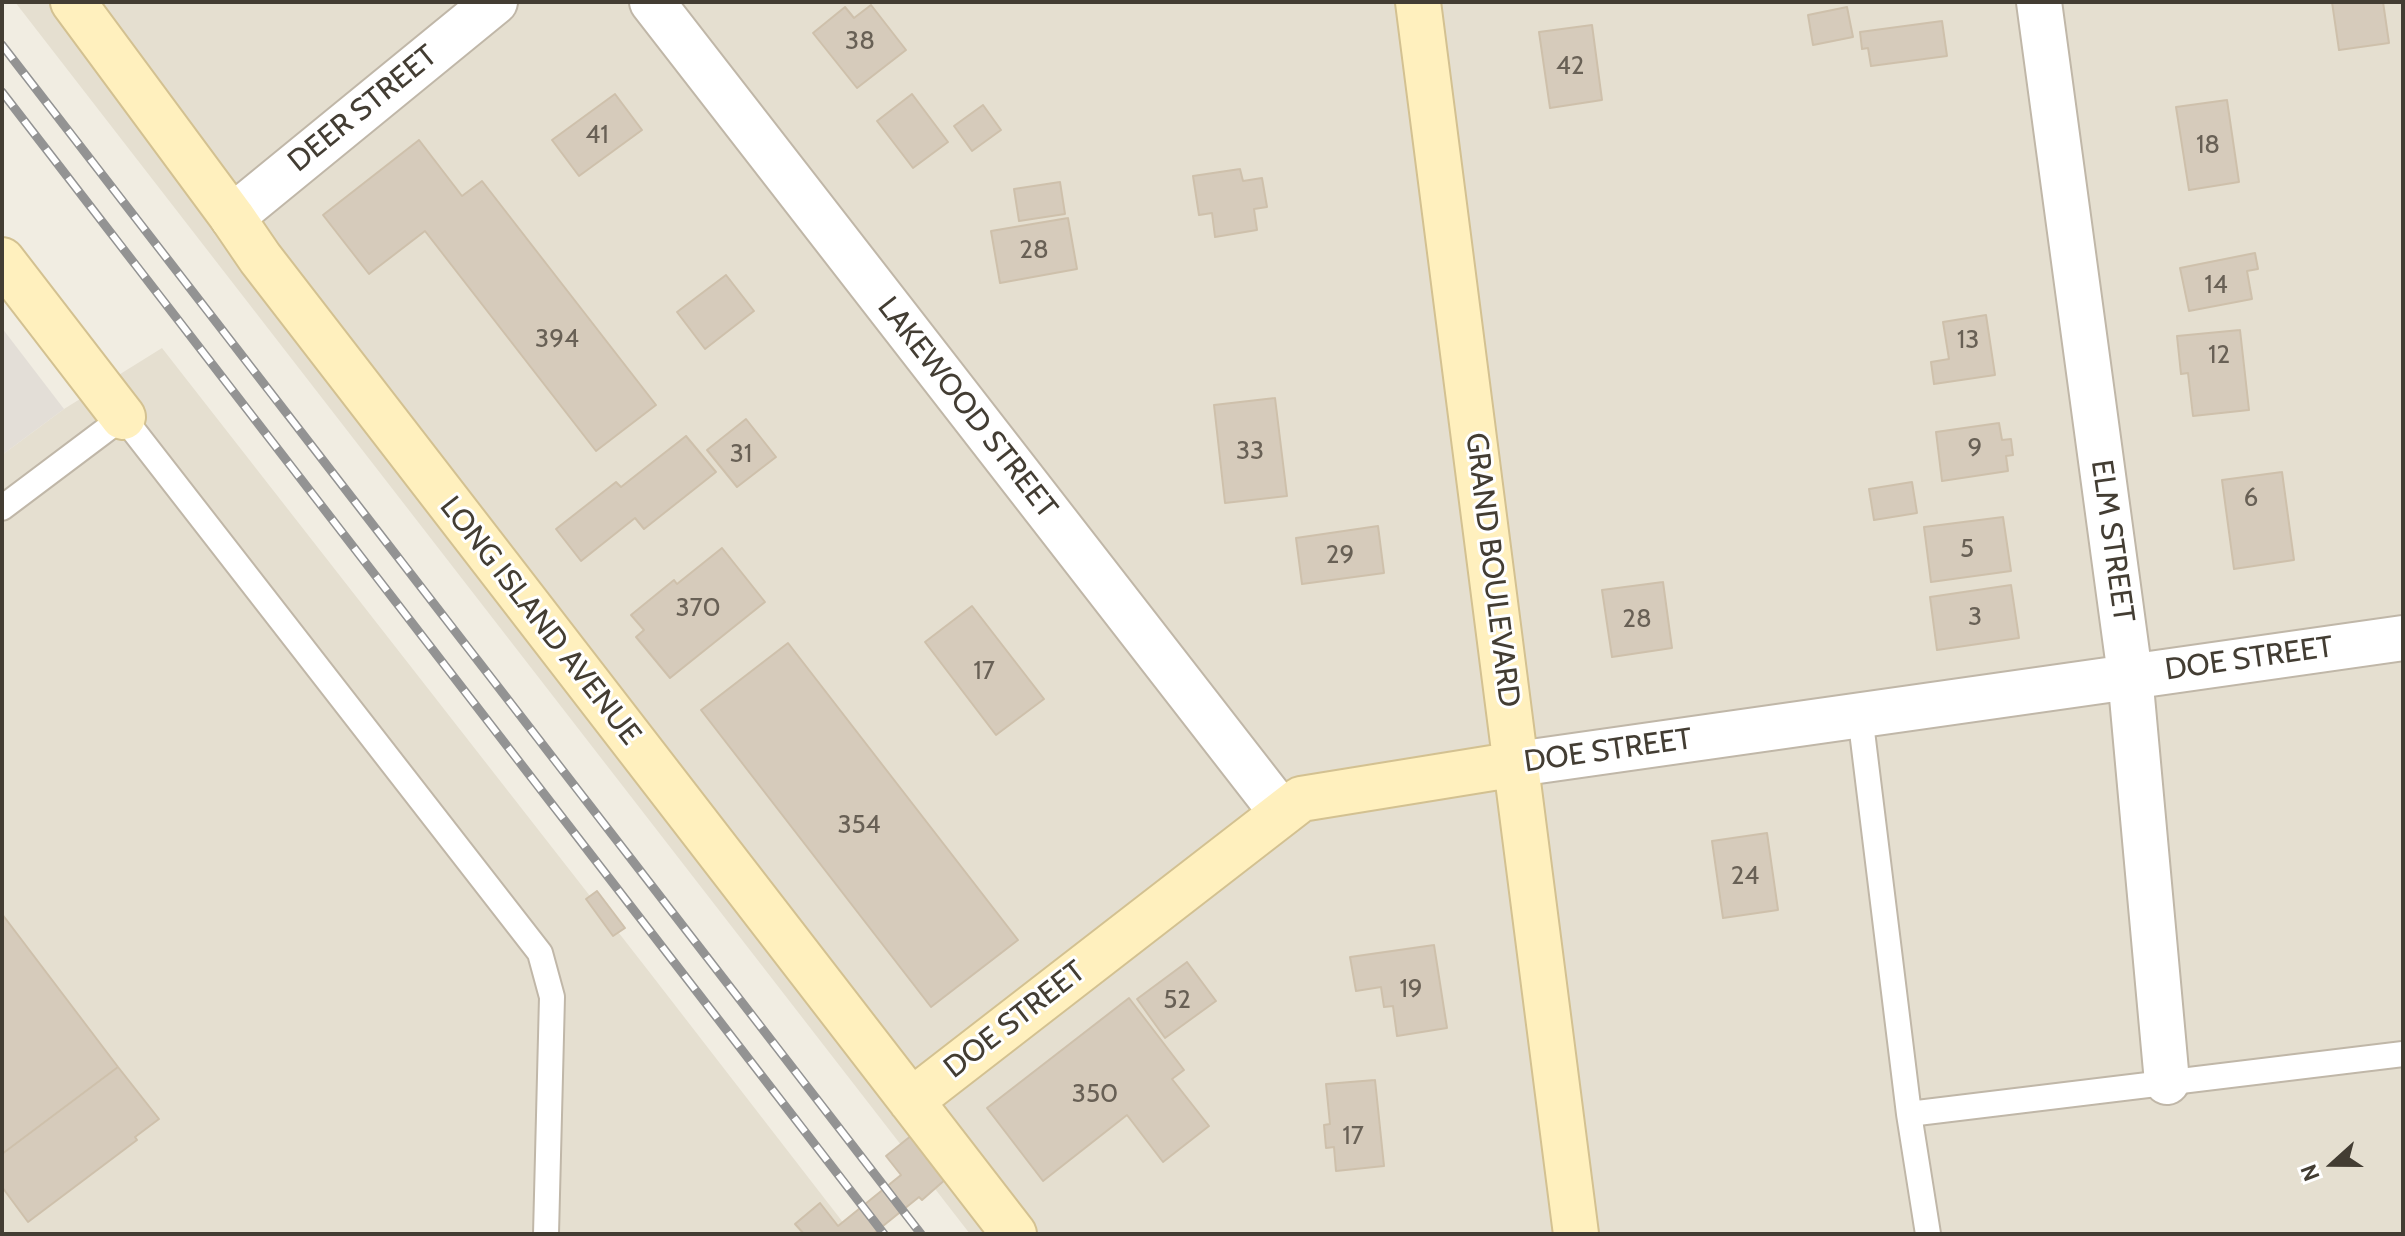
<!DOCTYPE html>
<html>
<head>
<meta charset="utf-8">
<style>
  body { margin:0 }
  #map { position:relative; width:2405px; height:1236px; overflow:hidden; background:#f1ede2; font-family:Cabin,sans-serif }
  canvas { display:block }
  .frame { position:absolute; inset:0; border:4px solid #433d33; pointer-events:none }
  .north { position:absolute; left:2293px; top:1124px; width:80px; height:80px; -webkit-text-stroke:6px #fff; paint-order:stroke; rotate:249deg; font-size:22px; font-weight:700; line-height:32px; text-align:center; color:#433d33 }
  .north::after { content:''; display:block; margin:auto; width:28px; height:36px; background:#433d33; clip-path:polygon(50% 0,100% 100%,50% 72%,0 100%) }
</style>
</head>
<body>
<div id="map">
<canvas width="2405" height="1236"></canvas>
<div class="frame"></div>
<div class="north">N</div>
</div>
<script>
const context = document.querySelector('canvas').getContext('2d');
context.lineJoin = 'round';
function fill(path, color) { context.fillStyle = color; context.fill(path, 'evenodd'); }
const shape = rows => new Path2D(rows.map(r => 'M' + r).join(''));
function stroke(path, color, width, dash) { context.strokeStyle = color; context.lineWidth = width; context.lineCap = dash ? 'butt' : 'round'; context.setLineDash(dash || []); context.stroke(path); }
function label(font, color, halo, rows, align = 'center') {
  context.font = font + ' Cabin,sans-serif'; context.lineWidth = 6; context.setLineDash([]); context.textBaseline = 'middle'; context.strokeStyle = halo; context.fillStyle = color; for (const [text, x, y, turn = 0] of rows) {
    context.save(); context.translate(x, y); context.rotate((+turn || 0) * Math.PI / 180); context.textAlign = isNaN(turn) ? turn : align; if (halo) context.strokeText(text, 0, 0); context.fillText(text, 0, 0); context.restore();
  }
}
fill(shape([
  [15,2,2403,2,2403,1234,970,1234],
  [162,348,647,969,852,1234,2,1234,2,455,64,409]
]), '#e5dfd0');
fill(shape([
  [2,328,64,409,2,455]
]), '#e3ded7');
const building = shape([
  [2332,2,2383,2,2389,43,2339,50,2332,2],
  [871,5,906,50,857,88,813,33,845,7,854,18,871,5],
  [1847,7,1853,37,1813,45,1808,15,1847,7],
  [1942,21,1947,56,1871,66,1868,48,1862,49,1860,32,1942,21],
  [1592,25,1602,100,1550,108,1539,32,1592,25],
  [615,94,642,130,579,176,552,140,615,94],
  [912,94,948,142,913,168,877,121,912,94],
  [2227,100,2239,182,2189,190,2176,107,2227,100],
  [983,105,1001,130,972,151,954,126,983,105],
  [419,140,462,196,482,181,656,405,596,451,425,231,369,274,323,215,419,140],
  [1240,169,1243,181,1262,178,1267,207,1254,209,1257,230,1215,237,1212,213,1199,215,1193,176,1240,169],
  [1060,182,1065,214,1019,221,1014,189,1060,182],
  [1068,218,1077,269,1000,283,991,231,1068,218],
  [2255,253,2258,269,2247,271,2252,299,2189,311,2180,268,2255,253],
  [726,275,754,311,705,349,677,312,726,275],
  [1986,315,1995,375,1934,384,1931,362,1949,359,1943,322,1986,315],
  [2240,330,2249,410,2193,416,2188,373,2181,374,2177,336,2240,330],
  [1275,398,1287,496,1225,503,1214,405,1275,398],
  [746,419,776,457,737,487,707,450,746,419],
  [1999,423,2002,440,2011,439,2013,455,2006,456,2008,471,1942,481,1936,432,1999,423],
  [686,436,716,472,644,529,635,518,581,561,556,529,616,482,621,487,686,436],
  [2282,472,2294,560,2234,569,2222,480,2282,472],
  [1912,482,1917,513,1874,520,1869,489,1912,482],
  [2003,517,2011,571,1931,582,1924,527,2003,517],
  [1378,526,1384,573,1302,584,1296,538,1378,526],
  [722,548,765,602,670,678,636,637,644,630,631,615,674,580,677,584,722,548],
  [1663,582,1672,648,1612,657,1602,590,1663,582],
  [2011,585,2019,638,1937,650,1930,597,2011,585],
  [972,606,1044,699,996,735,925,642,972,606],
  [788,643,1018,940,931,1007,701,710,788,643],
  [1767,833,1778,910,1723,918,1712,841,1767,833],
  [597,891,625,928,613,936,586,899,597,891],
  [2,914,118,1067,2,1154,2,914],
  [1434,945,1447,1028,1397,1036,1393,1006,1384,1007,1381,987,1356,991,1350,957,1434,945],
  [1187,962,1216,1001,1165,1038,1137,999,1187,962],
  [1129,998,1184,1070,1172,1079,1209,1126,1163,1162,1127,1115,1043,1181,987,1108,1129,998],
  [118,1067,159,1119,135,1137,137,1140,28,1222,2,1187,2,1154,118,1067],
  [1375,1080,1384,1166,1336,1171,1334,1147,1326,1148,1324,1125,1330,1124,1326,1084,1375,1080],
  [912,1135,947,1178,922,1200,919,1197,873,1234,804,1234,795,1224,820,1203,838,1226,901,1175,886,1156,912,1135]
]);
fill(building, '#d6cbbb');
stroke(building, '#cec0ab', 2);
const lane = shape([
  [2,508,123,417,540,953,552,997,546,1234],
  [1860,715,1909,1114,1928,1234],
  [1909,1114,2403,1054]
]);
const street = shape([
  [652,2,1282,813],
  [2039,2,2130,675,2167,1082],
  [232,217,495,2],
  [1517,764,2403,638]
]);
const secondary = shape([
  [73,2,232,217,260,258,1014,1234],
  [1418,2,1576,1234],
  [2,260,123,417],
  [911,1101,1301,799,1517,764]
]);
stroke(lane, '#c0b7a8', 28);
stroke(street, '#c0b7a8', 48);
stroke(secondary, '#d3c191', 48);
stroke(lane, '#fff', 24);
stroke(street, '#fff', 44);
stroke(secondary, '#fff0be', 44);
const rail = shape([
  [2,45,921,1234],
  [2,92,884,1234]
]);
stroke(rail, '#939393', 9);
stroke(rail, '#fff', 6, [18]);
label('26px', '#686055', null, [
  ["38",860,41],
  ["42",1570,66],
  ["41",597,135],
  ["18",2208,145],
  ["28",1034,250],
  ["14",2216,285],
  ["394",557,339],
  ["13",1968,340],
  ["12",2219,355],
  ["9",1975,448],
  ["33",1250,451],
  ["31",741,454],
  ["6",2251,498],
  ["5",1967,549],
  ["29",1340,555],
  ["370",698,608],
  ["3",1975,617],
  ["28",1637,619],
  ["17",984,671],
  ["354",859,825],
  ["24",1745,876],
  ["19",1411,989],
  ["52",1177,1000],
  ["350",1095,1094],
  ["17",1353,1136]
]);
label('30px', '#433d33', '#fff', [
  ["DEER STREET",363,109,-39],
  ["LAKEWOOD STREET",967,408,52],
  ["ELM STREET",2112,541,82],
  ["GRAND BOULEVARD",1492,570,83],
  ["LONG ISLAND AVENUE",540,621,52],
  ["DOE STREET",2249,659,-8],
  ["DOE STREET",1608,751,-8],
  ["DOE STREET",1015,1020,-38]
]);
</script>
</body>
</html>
